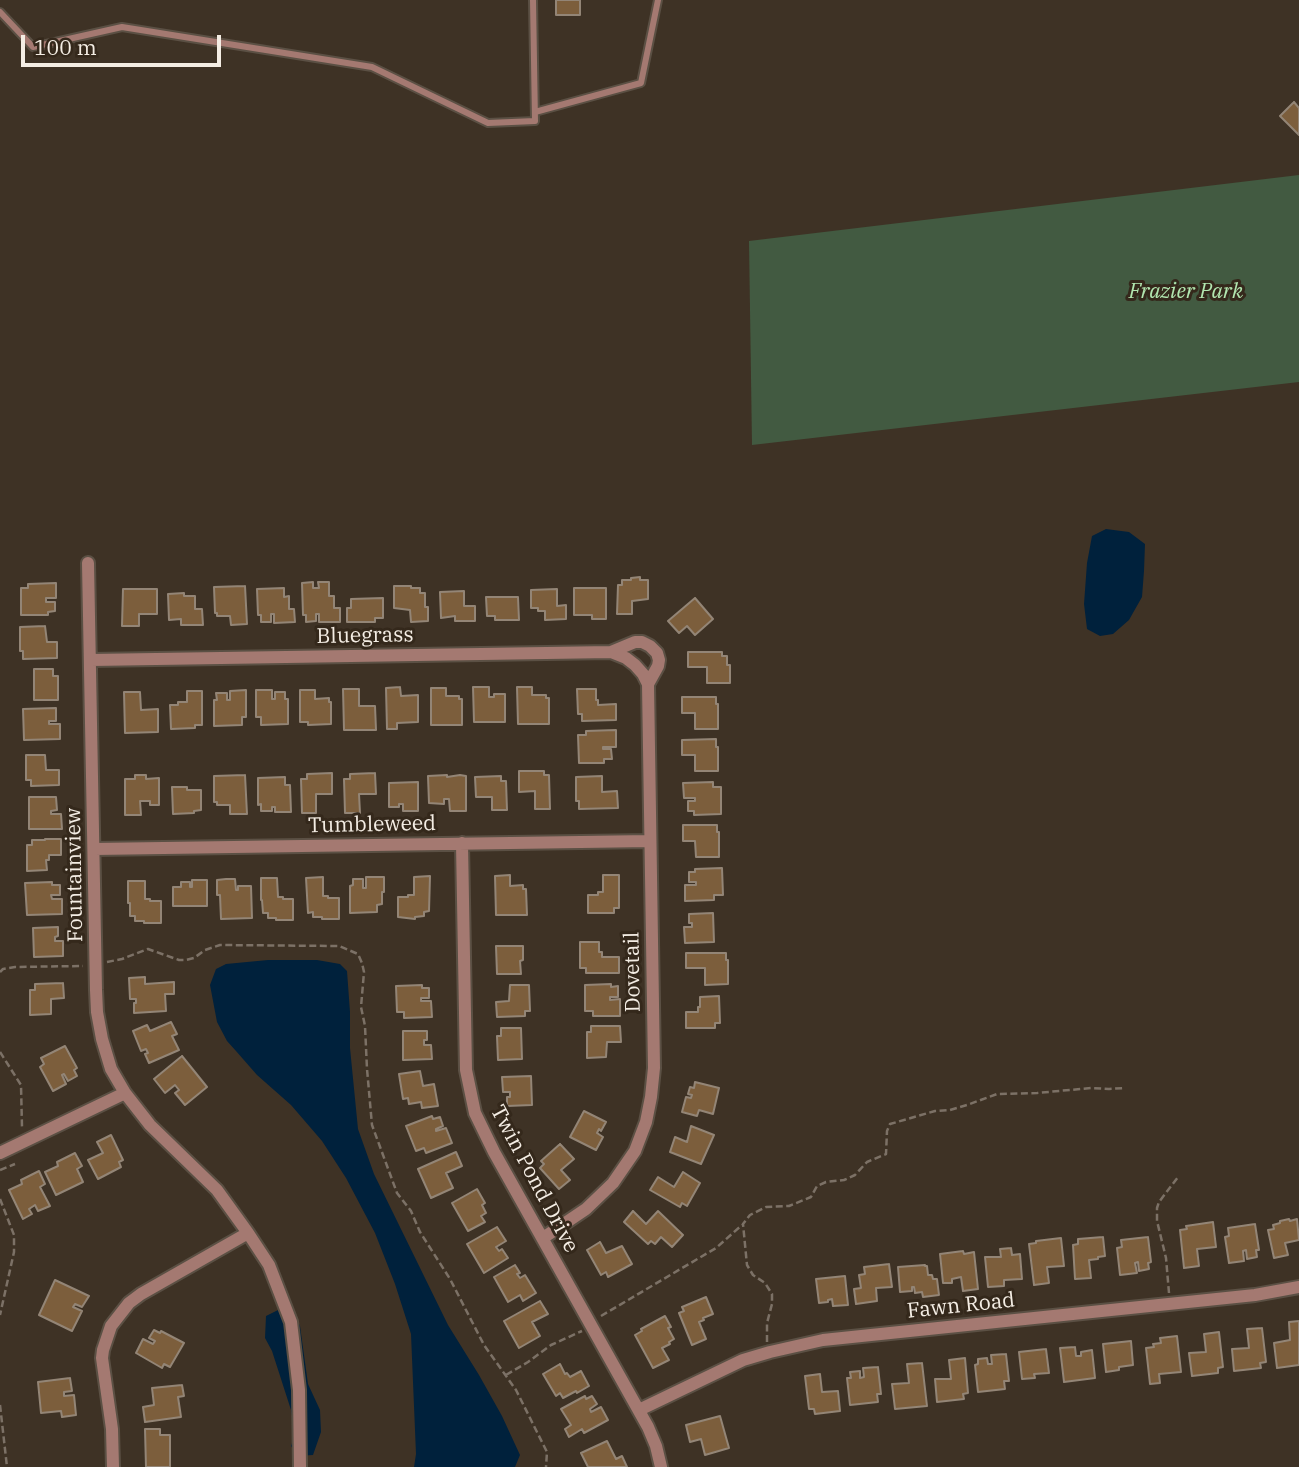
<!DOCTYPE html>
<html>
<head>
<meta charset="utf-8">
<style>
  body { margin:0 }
  #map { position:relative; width:1299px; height:1467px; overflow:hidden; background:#3e3225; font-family:"IBM Plex Serif",serif }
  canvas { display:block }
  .scale { position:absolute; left:21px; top:35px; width:200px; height:32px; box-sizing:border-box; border:4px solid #f4ede4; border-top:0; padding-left:9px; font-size:21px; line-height:24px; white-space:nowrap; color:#f4ede4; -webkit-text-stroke:5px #34281b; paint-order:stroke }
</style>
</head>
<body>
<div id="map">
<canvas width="1299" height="1467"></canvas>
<div class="scale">100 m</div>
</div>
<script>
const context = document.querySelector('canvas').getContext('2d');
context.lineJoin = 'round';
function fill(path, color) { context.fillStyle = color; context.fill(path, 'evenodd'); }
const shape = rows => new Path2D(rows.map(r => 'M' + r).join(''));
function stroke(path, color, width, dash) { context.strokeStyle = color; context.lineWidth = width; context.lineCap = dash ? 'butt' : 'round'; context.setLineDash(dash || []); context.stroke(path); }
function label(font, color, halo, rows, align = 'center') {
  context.font = font + ' "IBM Plex Serif",serif'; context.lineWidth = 6; context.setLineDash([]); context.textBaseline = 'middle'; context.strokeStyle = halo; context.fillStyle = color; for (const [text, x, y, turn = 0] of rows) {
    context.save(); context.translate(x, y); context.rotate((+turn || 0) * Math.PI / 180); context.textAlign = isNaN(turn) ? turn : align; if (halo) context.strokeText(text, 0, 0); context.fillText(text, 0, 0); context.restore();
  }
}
fill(shape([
  [1299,175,1299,382,752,445,749,241]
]), '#425a41');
fill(shape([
  [1106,529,1129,532,1145,544,1144,571,1142,597,1129,620,1113,634,1100,636,1087,629,1084,604,1087,563,1092,536],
  [268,960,317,960,340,964,347,971,350,1012,350,1048,358,1129,374,1174,448,1325,479,1375,502,1416,520,1455,515,1467,414,1467,416,1454,411,1334,395,1284,375,1233,346,1178,322,1141,291,1105,257,1075,236,1051,227,1041,217,1022,210,985,216,969,226,964],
  [280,1309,294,1312,300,1326,308,1384,320,1410,321,1432,313,1455,297,1456,291,1446,295,1434,291,1410,272,1351,265,1338,266,1316]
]), '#00213c');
const building = shape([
  [556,0,580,0,580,15,556,15,556,0],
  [1294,102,1299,108,1299,135,1280,116,1294,102],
  [640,577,640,580,648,580,648,599,632,601,632,614,617,614,618,585,622,585,622,580,631,580,631,578,640,577],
  [313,582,313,588,319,588,318,582,329,582,329,596,334,596,334,608,340,608,340,622,319,622,319,614,316,614,316,621,306,622,306,615,303,615,302,583,313,582],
  [56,583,56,598,46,598,46,602,55,602,55,611,48,612,48,615,21,615,21,588,28,588,28,584,56,583],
  [245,586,247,624,231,625,230,616,217,616,217,613,215,613,214,587,245,586],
  [394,586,411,586,411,588,420,588,420,593,425,593,425,607,428,607,428,621,411,622,410,610,394,608,394,586],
  [284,588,284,597,289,596,289,609,294,609,295,622,274,623,274,614,271,614,271,622,261,622,261,615,258,615,257,589,284,588],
  [574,588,606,588,606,619,592,619,592,615,574,615,574,588],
  [123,589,157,589,157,614,139,614,139,626,122,626,123,589],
  [557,589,557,606,566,605,566,619,545,620,545,611,538,611,538,608,531,608,531,590,557,589],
  [464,591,464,606,475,606,475,621,455,621,455,616,441,618,440,592,464,591],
  [184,593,184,596,195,596,195,609,202,609,203,625,181,625,181,619,169,620,168,594,184,593],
  [486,597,518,597,519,620,495,620,495,616,487,616,486,597],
  [383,598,383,618,375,618,375,622,347,622,347,608,351,608,351,599,383,598],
  [695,598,713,619,695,635,687,626,679,633,668,621,695,598],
  [45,626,47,642,57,642,57,658,23,659,23,651,20,651,20,627,45,626],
  [688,652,722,652,722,656,727,656,727,665,730,665,730,683,707,683,707,667,688,667,688,652],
  [34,669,53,669,53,676,58,676,58,700,34,700,34,669],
  [400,687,401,696,418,695,418,722,397,723,397,729,387,729,386,688,400,687],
  [473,687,489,687,489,697,494,697,494,694,505,694,505,722,474,722,473,687],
  [517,687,532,687,532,695,546,695,546,698,549,698,549,724,518,724,517,687],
  [431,688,446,688,446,696,459,696,459,699,462,699,462,725,431,725,431,688],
  [343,689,359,689,359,706,375,706,376,730,344,730,343,689],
  [577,689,596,689,596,700,598,700,598,705,616,704,616,720,582,721,582,714,578,714,577,689],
  [246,690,246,717,242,717,242,725,214,726,214,700,217,700,216,693,227,693,227,700,230,700,230,691,246,690],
  [256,690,272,690,272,699,275,699,275,692,285,692,285,699,288,699,288,724,261,725,261,717,256,717,256,690],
  [300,690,315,690,315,699,329,698,329,702,331,702,331,724,308,725,308,722,300,722,300,690],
  [187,691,202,691,202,725,195,725,195,728,171,729,170,705,178,705,178,702,187,702,187,691],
  [124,692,140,692,141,710,158,709,158,732,125,733,124,692],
  [682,697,716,697,716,704,718,704,718,729,695,729,695,713,682,713,682,697],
  [56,708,56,721,49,721,49,724,60,724,60,739,24,740,23,709,56,708],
  [616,730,616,747,603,747,603,749,611,749,612,759,604,759,604,763,579,763,578,735,586,735,586,731,616,730],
  [716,739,716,747,718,747,718,771,695,771,695,755,682,755,682,740,716,739],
  [26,755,45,755,46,770,59,770,59,785,31,786,31,780,26,780,26,755],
  [519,771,544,771,544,775,549,775,550,809,535,809,535,791,519,792,519,771],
  [332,773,332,794,316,794,316,813,302,813,301,779,307,779,307,774,332,773],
  [375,773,376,794,359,794,360,813,345,813,344,779,350,779,350,774,375,773],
  [135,775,146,775,146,779,159,778,159,805,150,805,150,801,140,801,141,815,125,815,125,779,135,779,135,775],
  [245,775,247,814,230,814,230,805,217,805,217,802,214,802,214,776,245,775],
  [447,775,447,777,460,775,466,776,466,811,450,811,449,799,444,799,444,804,429,803,428,776,447,775],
  [501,776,501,781,506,781,507,810,492,810,492,797,476,797,475,777,501,776],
  [602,776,602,792,617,791,618,808,579,809,579,801,576,801,576,777,602,776],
  [285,777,285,785,290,785,291,812,275,812,275,807,272,807,272,811,261,811,261,804,258,805,258,778,285,777],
  [418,782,418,811,403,811,403,804,399,804,399,807,389,807,389,783,418,782],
  [713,782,713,787,721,787,721,814,694,815,694,811,688,811,688,801,695,801,695,798,684,798,683,783,713,782],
  [172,787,187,787,187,790,201,790,201,810,194,811,194,813,173,814,172,787],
  [29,797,56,797,57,810,51,811,51,814,61,814,62,829,29,829,29,797],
  [683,825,717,825,717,832,719,832,719,857,696,857,695,841,683,841,683,825],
  [45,839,61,839,61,855,49,855,49,860,46,860,47,870,27,871,27,845,32,845,32,840,45,840,45,839],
  [722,868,723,895,714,895,714,900,685,901,685,885,696,885,696,882,689,882,689,872,695,872,695,869,722,868],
  [510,875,510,886,523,885,523,889,526,889,527,915,496,915,495,876,510,875],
  [603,875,619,875,619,908,614,908,614,913,588,913,588,895,598,895,598,892,603,892,603,875],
  [430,876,429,911,424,912,424,916,415,917,415,919,398,917,398,897,408,897,408,895,414,895,414,877,430,876],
  [323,877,323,896,328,896,328,898,339,898,339,919,322,919,322,917,313,917,313,912,308,913,306,878,323,877],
  [366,877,384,877,384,892,382,892,382,904,377,905,377,912,350,913,350,886,353,885,353,879,363,879,363,888,366,888,366,877],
  [261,878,277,878,278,897,283,897,283,899,293,899,293,920,276,920,276,918,268,918,268,913,263,913,262,900,261,900,261,878],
  [226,879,235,879,236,890,238,890,238,886,251,886,252,918,221,919,220,895,217,895,217,880,226,879],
  [192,880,207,880,207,906,173,906,173,887,181,887,181,882,190,882,190,887,192,887,192,880],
  [128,881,145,881,145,899,150,899,150,901,161,901,161,923,144,923,144,921,135,921,135,916,130,916,130,903,128,903,128,881],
  [52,882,52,885,60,885,60,895,51,895,52,899,62,899,62,914,27,915,25,883,52,882],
  [713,913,714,942,685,943,684,927,692,927,692,923,689,923,689,914,713,913],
  [58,927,58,936,55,937,55,941,63,941,63,956,34,957,33,928,58,927],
  [580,942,599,942,599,952,602,952,602,957,619,957,619,973,586,973,586,968,580,968,580,942],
  [496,946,523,946,523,960,520,961,521,974,497,974,496,946],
  [686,953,726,953,726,960,728,960,728,984,705,985,705,968,686,968,686,953],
  [145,977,145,984,174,982,174,994,165,994,166,1011,134,1013,134,1003,136,1003,136,999,130,999,129,978,145,977],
  [63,983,64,998,51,999,51,1014,30,1015,30,990,35,990,35,984,63,983],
  [611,984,611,987,618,986,618,997,610,997,610,1000,620,999,620,1016,593,1016,593,1011,585,1011,585,985,611,984],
  [422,985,422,988,429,988,429,998,421,998,421,1001,431,1001,432,1017,404,1018,404,1012,397,1012,396,986,422,985],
  [510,985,529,985,530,1011,525,1011,525,1016,497,1017,496,1002,509,1001,510,985],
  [719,996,720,1023,715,1023,715,1028,686,1028,686,1012,698,1012,698,1007,700,1007,700,997,719,996],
  [171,1022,177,1034,172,1036,179,1050,149,1063,145,1054,148,1053,146,1049,141,1051,133,1031,147,1025,150,1031,171,1022],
  [591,1026,620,1026,621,1042,607,1042,606,1057,587,1058,587,1032,591,1032,591,1026],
  [501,1028,521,1028,522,1059,498,1060,497,1036,501,1036,501,1028],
  [403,1031,427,1031,427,1040,424,1040,424,1045,431,1045,432,1059,403,1060,403,1031],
  [65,1046,77,1068,74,1070,77,1076,68,1081,64,1074,62,1075,66,1084,53,1091,40,1067,44,1064,41,1058,65,1046],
  [182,1056,207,1087,185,1105,175,1093,179,1090,175,1085,165,1093,154,1079,182,1056],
  [420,1071,423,1086,434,1084,438,1106,422,1108,421,1102,409,1104,408,1098,403,1099,399,1074,420,1071],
  [531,1076,532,1105,507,1106,507,1097,510,1097,510,1092,503,1092,502,1077,531,1076],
  [695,1082,719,1088,713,1114,699,1110,697,1116,682,1112,686,1097,691,1098,692,1095,688,1094,690,1087,694,1088,695,1082],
  [584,1111,606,1122,601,1131,599,1129,597,1133,603,1137,596,1150,570,1137,584,1111],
  [432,1116,433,1119,440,1117,443,1126,436,1129,436,1131,446,1128,452,1143,426,1153,424,1148,416,1151,406,1126,432,1116],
  [691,1126,714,1135,701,1164,670,1152,675,1137,687,1142,691,1126],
  [111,1135,123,1160,119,1162,121,1167,98,1179,88,1160,103,1153,97,1142,111,1135],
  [560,1144,574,1159,561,1170,570,1180,559,1189,540,1168,544,1164,541,1161,560,1144],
  [456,1152,462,1166,446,1173,453,1188,431,1198,418,1169,456,1152],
  [75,1153,82,1166,77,1169,83,1182,56,1195,45,1172,58,1166,57,1162,75,1153],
  [39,1171,45,1184,40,1187,50,1206,38,1211,35,1205,29,1209,32,1214,23,1219,9,1190,22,1184,21,1180,39,1171],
  [683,1172,700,1183,687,1206,682,1203,680,1207,650,1190,658,1177,674,1187,683,1172],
  [477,1189,485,1203,482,1205,486,1213,481,1216,485,1222,468,1231,452,1203,477,1189],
  [633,1211,646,1224,658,1211,683,1235,672,1247,661,1237,655,1244,651,1241,648,1244,624,1222,633,1211],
  [1289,1219,1290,1221,1297,1219,1299,1240,1285,1243,1288,1255,1274,1258,1268,1230,1274,1229,1273,1225,1280,1223,1280,1221,1289,1219],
  [1213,1222,1216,1247,1197,1249,1199,1266,1184,1268,1180,1230,1187,1229,1186,1226,1213,1222],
  [1255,1224,1259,1250,1256,1250,1257,1257,1247,1259,1246,1250,1243,1251,1244,1261,1229,1263,1225,1237,1229,1236,1228,1228,1255,1224],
  [497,1227,506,1241,496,1247,499,1251,502,1249,508,1258,484,1273,467,1244,497,1227],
  [1103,1237,1105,1256,1098,1257,1098,1259,1089,1260,1091,1278,1075,1279,1073,1245,1078,1244,1078,1239,1103,1237],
  [1148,1237,1151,1262,1148,1263,1149,1269,1139,1271,1138,1262,1135,1263,1137,1273,1120,1275,1117,1248,1122,1247,1121,1240,1148,1237],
  [1061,1238,1064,1266,1047,1267,1049,1283,1034,1285,1029,1244,1036,1243,1036,1241,1061,1238],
  [600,1242,606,1253,622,1246,632,1264,608,1277,606,1272,601,1275,587,1250,600,1242],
  [1011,1248,1012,1255,1020,1254,1022,1279,1004,1280,1004,1286,988,1287,985,1257,1001,1257,1000,1249,1011,1248],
  [963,1251,964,1254,974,1252,978,1289,963,1291,961,1277,952,1279,952,1283,943,1283,940,1254,963,1251],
  [889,1264,892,1287,876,1288,877,1301,856,1304,854,1289,861,1288,859,1275,865,1274,864,1267,889,1264],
  [515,1265,520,1273,517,1274,520,1278,525,1275,536,1293,523,1301,520,1295,508,1302,494,1277,515,1265],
  [925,1265,925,1266,927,1266,928,1275,932,1275,933,1279,937,1279,939,1295,923,1297,922,1292,915,1293,914,1287,912,1287,912,1291,900,1292,898,1267,925,1265],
  [845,1276,848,1305,833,1306,832,1299,828,1300,828,1302,819,1303,816,1279,845,1276],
  [55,1280,89,1296,82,1307,75,1304,73,1307,82,1311,72,1331,39,1315,55,1280],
  [706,1297,713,1314,703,1318,704,1320,699,1322,706,1339,692,1345,679,1313,684,1311,682,1307,706,1297],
  [540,1301,548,1314,532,1322,540,1336,519,1348,504,1321,540,1301],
  [665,1316,671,1327,668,1328,674,1339,669,1342,670,1344,662,1348,669,1360,653,1368,635,1335,642,1331,641,1329,665,1316],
  [1299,1321,1299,1365,1277,1368,1274,1343,1290,1340,1289,1322,1299,1321],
  [1262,1328,1266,1362,1260,1363,1261,1368,1234,1371,1232,1349,1249,1348,1247,1329,1262,1328],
  [154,1330,160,1333,161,1331,184,1343,170,1367,164,1364,162,1368,136,1353,143,1339,153,1344,155,1341,149,1338,154,1330],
  [1219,1332,1223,1367,1218,1368,1218,1373,1192,1376,1189,1353,1206,1352,1204,1334,1219,1332],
  [1177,1336,1181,1372,1159,1374,1160,1383,1150,1384,1146,1348,1154,1347,1153,1344,1161,1343,1160,1338,1177,1336],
  [1131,1341,1133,1365,1119,1367,1119,1370,1106,1372,1103,1344,1131,1341],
  [1075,1347,1076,1356,1081,1356,1081,1352,1092,1350,1095,1378,1064,1382,1060,1348,1075,1347],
  [1046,1349,1049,1373,1034,1374,1035,1378,1022,1379,1019,1352,1046,1349],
  [1006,1354,1009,1381,1004,1381,1005,1389,978,1392,975,1365,978,1364,978,1359,987,1358,988,1364,992,1364,991,1355,1006,1354],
  [965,1358,968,1393,963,1394,964,1399,937,1402,935,1379,951,1379,949,1360,965,1358],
  [922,1363,927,1406,895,1409,892,1384,909,1383,907,1364,922,1363],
  [560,1364,565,1374,567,1373,570,1377,581,1371,589,1386,577,1393,576,1391,563,1398,560,1393,556,1396,543,1374,560,1364],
  [878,1367,881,1394,877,1394,878,1402,850,1405,847,1378,851,1378,850,1372,860,1371,860,1378,864,1377,863,1368,878,1367],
  [820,1374,822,1392,838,1391,840,1411,815,1414,814,1409,809,1409,805,1376,820,1374],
  [70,1378,72,1391,64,1392,64,1396,74,1395,76,1415,62,1417,61,1411,41,1413,38,1382,70,1378],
  [182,1385,184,1396,178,1397,181,1417,145,1422,143,1407,154,1405,152,1388,182,1385],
  [585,1396,586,1399,592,1396,597,1404,590,1409,591,1412,601,1407,608,1420,584,1433,582,1429,569,1437,565,1429,571,1425,561,1409,585,1396],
  [720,1416,729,1448,705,1455,701,1439,690,1442,686,1425,720,1416],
  [145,1429,160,1429,160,1435,170,1435,170,1467,146,1467,145,1429],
  [607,1441,616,1459,622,1456,627,1467,588,1467,581,1453,607,1441]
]);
fill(building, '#7c5e3c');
stroke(building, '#938576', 2);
const lane = shape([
  [0,12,33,47,122,27,372,67,488,123,535,121,533,0],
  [535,112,641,83,658,0]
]);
const street = shape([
  [88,563,96,990,97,1012,102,1039,111,1069,125,1093,150,1125,217,1190,248,1233,141,1294,129,1303,111,1326,103,1350,102,1358,112,1429,113,1467],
  [611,652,635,642,642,642,650,646,657,653,659,660,658,666,648,684],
  [91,660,611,652,626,658,635,665,643,674,648,684,654,1068,651,1097,646,1122,635,1151,613,1183,586,1209,543,1238],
  [462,843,466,1070,475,1113,494,1152,648,1427,656,1446,661,1467],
  [94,849,650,841],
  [0,1153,125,1093],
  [248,1233,269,1265,291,1322,299,1390,300,1467],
  [639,1410,743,1360,770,1352,823,1340,1255,1295,1299,1287]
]);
stroke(lane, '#5b5044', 10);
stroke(street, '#5b5044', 16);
stroke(shape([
  [107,962,122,959,148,949,179,960,186,960,194,958,205,950,220,945,339,946,358,954,362,963,364,972,361,1007,365,1026,367,1069,372,1125,397,1193,411,1211,420,1232,450,1279,484,1345,516,1390,547,1452,546,1467],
  [0,972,3,969,15,967,83,966],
  [0,1052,21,1085,22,1127],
  [0,1170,15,1164],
  [0,1199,14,1235,14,1252,0,1315],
  [1169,1293,1166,1258,1157,1221,1157,1208,1159,1202,1178,1177],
  [601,1316,716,1248,742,1225],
  [767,1342,767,1323,772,1304,772,1294,765,1283,753,1275,747,1265,743,1224,750,1215,766,1207,789,1206,811,1197,817,1186,826,1182,844,1180,855,1175,867,1162,886,1154,887,1131,890,1124,935,1111,950,1110,967,1105,997,1094,1037,1093,1091,1088,1109,1089,1125,1088],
  [506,1375,528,1362,551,1345,582,1331],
  [0,1405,7,1467]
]), '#7c7166', 2.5, [7, 3.5]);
stroke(lane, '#a47971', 6);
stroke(street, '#a47971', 12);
label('italic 21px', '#b2e7b0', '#34281b', [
  ["Frazier Park",1186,292]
]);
label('21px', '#f4ede4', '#34281b', [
  ["Bluegrass",365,636,-1],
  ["Tumbleweed",372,825,-1],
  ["Fountainview",75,875,-91],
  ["Dovetail",633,972,-91],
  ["Twin Pond Drive",534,1179,62],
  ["Fawn Road",961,1306,-6]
]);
</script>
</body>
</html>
